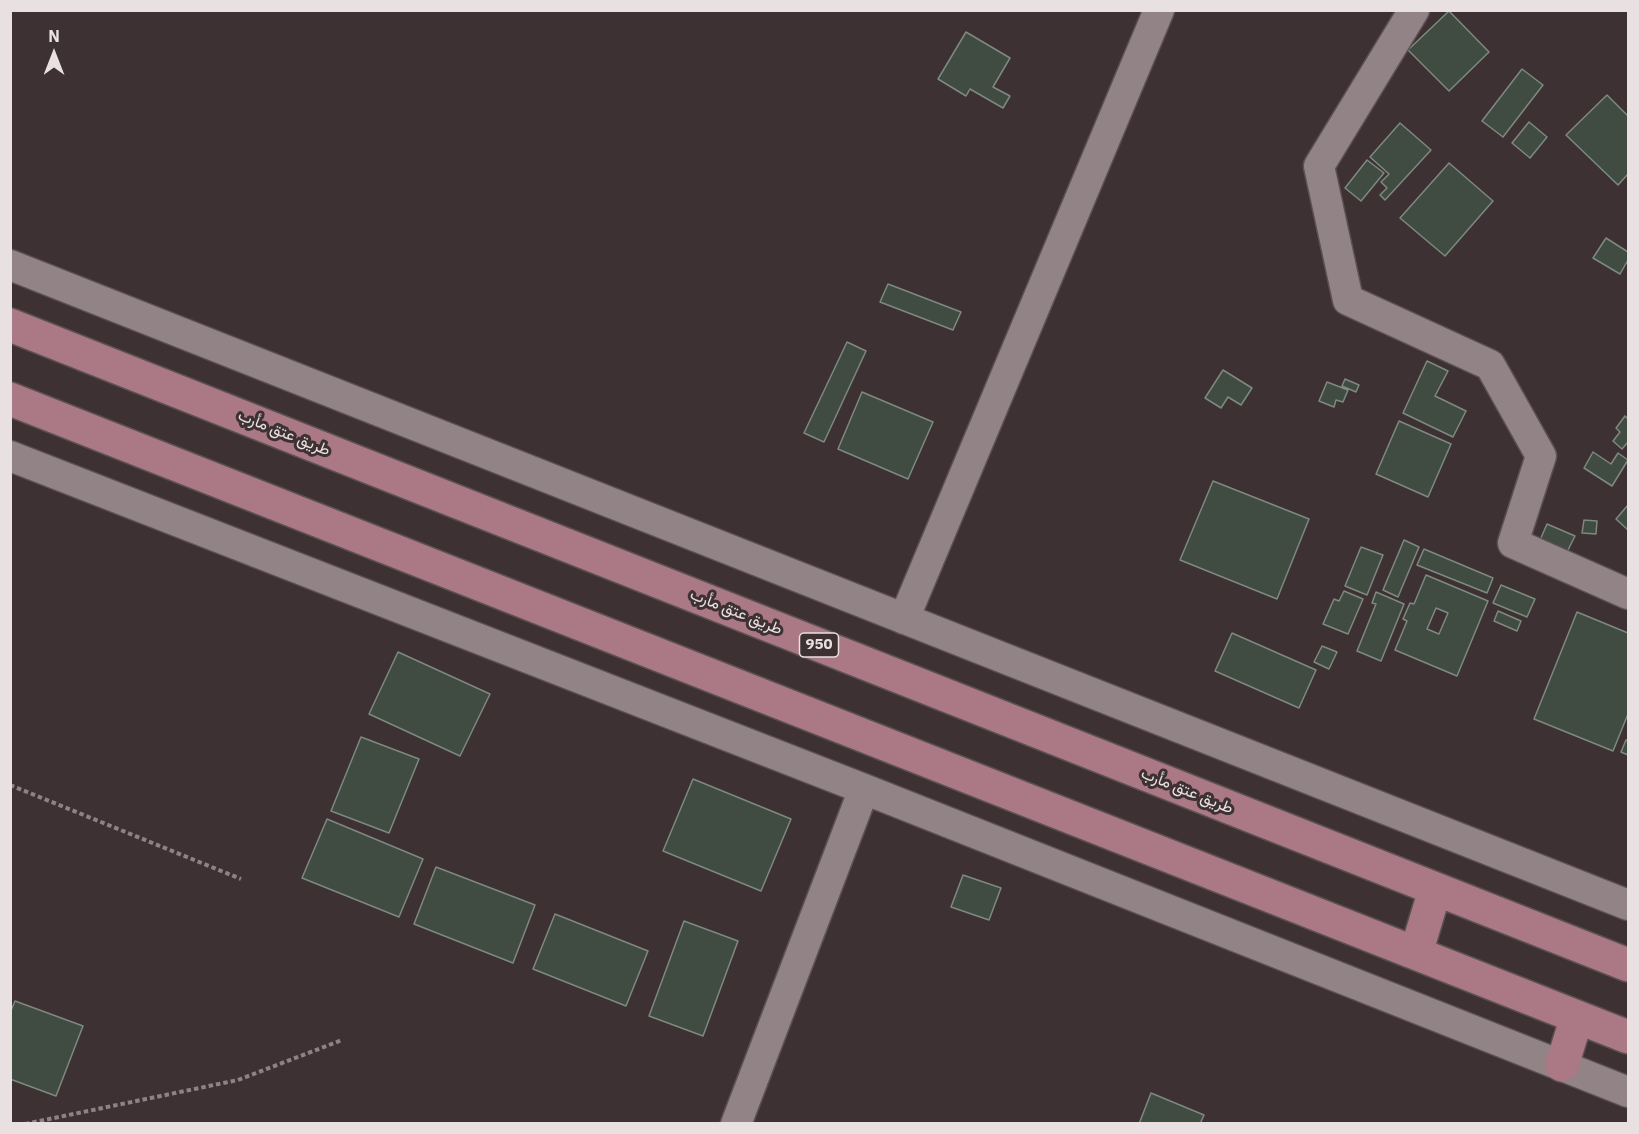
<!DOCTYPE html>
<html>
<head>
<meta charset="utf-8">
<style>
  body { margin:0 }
  #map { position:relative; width:1639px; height:1134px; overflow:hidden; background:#3d3134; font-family:"IBM Plex Sans",sans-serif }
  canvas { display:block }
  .frame { position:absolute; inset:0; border:12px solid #e9e0e2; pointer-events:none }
  .north { position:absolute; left:24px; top:24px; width:60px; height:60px; -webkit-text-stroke:4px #3d3134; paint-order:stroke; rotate:0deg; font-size:16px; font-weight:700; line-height:24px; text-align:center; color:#e9e0e2 }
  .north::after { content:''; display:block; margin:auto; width:21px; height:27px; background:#e9e0e2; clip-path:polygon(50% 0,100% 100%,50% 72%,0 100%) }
</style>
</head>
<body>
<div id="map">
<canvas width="1639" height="1134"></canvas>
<div class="frame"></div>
<div class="north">N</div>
</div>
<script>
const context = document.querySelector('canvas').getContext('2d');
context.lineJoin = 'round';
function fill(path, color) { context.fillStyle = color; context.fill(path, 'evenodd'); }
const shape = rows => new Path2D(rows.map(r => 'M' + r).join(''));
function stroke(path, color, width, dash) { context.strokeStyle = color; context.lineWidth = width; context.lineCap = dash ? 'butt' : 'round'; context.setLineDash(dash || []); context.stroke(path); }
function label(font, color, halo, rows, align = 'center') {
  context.font = font + ' "IBM Plex Sans",Vazirmatn,sans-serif'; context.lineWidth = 6; context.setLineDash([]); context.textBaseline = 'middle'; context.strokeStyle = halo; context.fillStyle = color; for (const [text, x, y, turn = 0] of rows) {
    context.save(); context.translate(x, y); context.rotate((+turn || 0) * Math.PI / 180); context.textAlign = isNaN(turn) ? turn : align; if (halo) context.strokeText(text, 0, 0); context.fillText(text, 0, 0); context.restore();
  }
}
const building = shape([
  [1449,11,1489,52,1449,91,1408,50,1449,11],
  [966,32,1010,58,993,87,1010,96,1003,108,970,89,966,96,938,79,966,32],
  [1522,69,1543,85,1503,137,1482,121,1522,69],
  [1607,95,1628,116,1628,174,1618,185,1566,135,1607,95],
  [1529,122,1547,137,1530,158,1512,143,1529,122],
  [1400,123,1431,150,1385,200,1380,195,1387,188,1381,182,1389,174,1370,157,1400,123],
  [1367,160,1384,173,1361,201,1345,188,1367,160],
  [1449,163,1493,201,1445,256,1400,218,1449,163],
  [1606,238,1628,252,1628,260,1620,274,1593,258,1606,238],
  [888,284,961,312,953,330,880,302,888,284],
  [847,342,866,351,824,442,804,433,847,342],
  [1427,361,1448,371,1435,396,1466,411,1453,437,1403,413,1427,361],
  [1223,370,1252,388,1241,405,1228,397,1221,408,1205,398,1223,370],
  [1345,379,1359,385,1356,392,1342,386,1345,379],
  [1327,382,1348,390,1343,402,1336,400,1334,407,1319,401,1327,382],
  [862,392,933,422,908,479,838,449,862,392],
  [1625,416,1628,419,1628,442,1622,449,1613,441,1620,432,1616,428,1625,416],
  [1399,421,1451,444,1428,497,1376,474,1399,421],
  [1593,452,1611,464,1618,453,1628,460,1612,486,1584,468,1593,452],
  [1213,481,1309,519,1277,599,1180,560,1213,481],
  [1628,505,1628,530,1616,519,1628,505],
  [1584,520,1597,521,1596,534,1582,533,1584,520],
  [1547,524,1575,536,1567,552,1540,540,1547,524],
  [1404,540,1419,547,1398,597,1383,590,1404,540],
  [1361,547,1383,555,1367,595,1345,586,1361,547],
  [1424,549,1493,578,1487,593,1417,565,1424,549],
  [1426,575,1488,601,1457,676,1395,650,1407,621,1403,619,1410,603,1414,604,1426,575],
  [1436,608,1448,613,1439,634,1427,629,1436,608],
  [1501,585,1535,599,1527,617,1493,603,1501,585],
  [1344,591,1363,599,1348,634,1323,624,1334,599,1339,601,1344,591],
  [1376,592,1404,604,1381,661,1357,651,1376,604,1372,603,1376,592],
  [1498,611,1521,621,1517,631,1494,621,1498,611],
  [1577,612,1628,633,1628,714,1613,751,1534,719,1577,612],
  [1232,633,1316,670,1299,708,1215,671,1232,633],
  [1322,646,1337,652,1329,669,1314,662,1322,646],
  [398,652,490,694,460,756,369,714,398,652],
  [361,737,419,759,389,833,331,811,361,737],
  [1626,740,1628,741,1628,755,1621,752,1626,740],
  [693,779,791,819,761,891,663,851,693,779],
  [327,819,423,859,399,917,302,878,327,819],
  [436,867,535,905,513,963,414,924,436,867],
  [963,875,1001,888,989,920,951,907,963,875],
  [555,914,648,951,626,1006,533,969,555,914],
  [684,921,738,941,703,1036,649,1016,684,921],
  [15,1001,83,1026,56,1096,10,1079,10,1013,15,1001],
  [1151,1093,1204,1115,1200,1124,1139,1124,1151,1093]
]);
fill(building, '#404b42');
stroke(building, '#7e8980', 1.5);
const street = shape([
  [1414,10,1319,166,1348,300,1490,365,1541,456,1513,543,1628,594],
  [10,265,1628,905],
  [10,456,864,789,1628,1092],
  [904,619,1159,10],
  [736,1124,864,789]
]);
const primary = shape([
  [10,325,1628,965],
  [10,399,1628,1037],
  [1416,953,1435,890],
  [1562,1065,1577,1017]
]);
stroke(street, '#5b5053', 33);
stroke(primary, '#5b5053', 36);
stroke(shape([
  [10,785,241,879],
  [25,1124,238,1080,342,1040]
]), '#8d8385', 4, [4.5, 3]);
stroke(street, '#928386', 30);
stroke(primary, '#ab7886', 33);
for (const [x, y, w] of [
  [819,645,39]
]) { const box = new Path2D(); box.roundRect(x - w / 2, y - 12, w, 24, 4.5); context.fillStyle = '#3d3134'; context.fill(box); stroke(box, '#e9e0e2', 1.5); }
label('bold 15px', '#e9e0e2', null, [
  ["950",819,645]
]);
label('16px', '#e9e0e2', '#3d3134', [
  ["طريق عتق مأرب",284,433,22],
  ["طريق عتق مأرب",736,612,22],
  ["طريق عتق مأرب",1187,791,22]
]);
</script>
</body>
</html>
